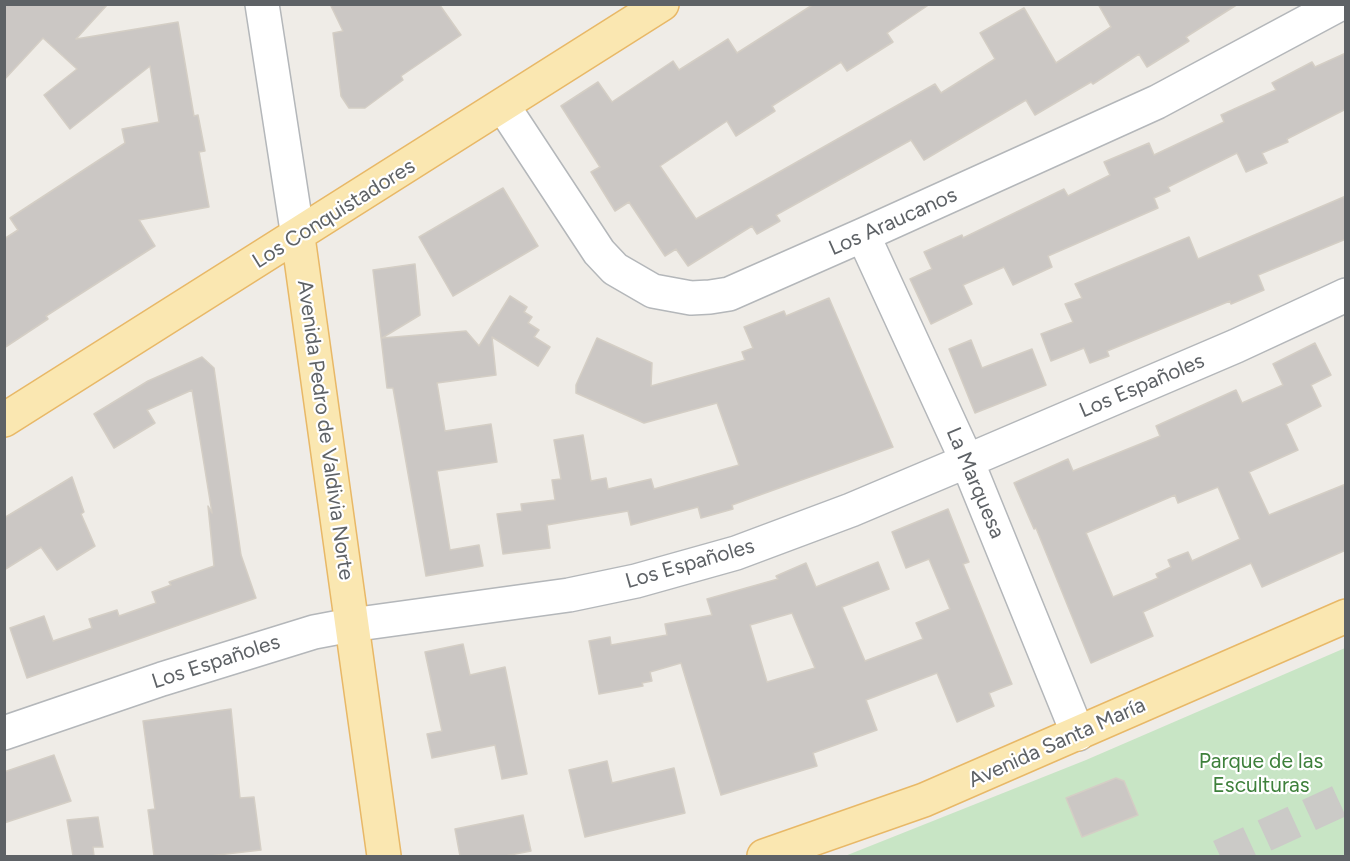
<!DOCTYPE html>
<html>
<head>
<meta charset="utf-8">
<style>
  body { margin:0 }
  #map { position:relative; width:1350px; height:861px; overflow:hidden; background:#efece7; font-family:Figtree,sans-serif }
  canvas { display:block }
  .frame { position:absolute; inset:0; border:6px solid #5e6266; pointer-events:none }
</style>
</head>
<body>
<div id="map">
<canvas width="1350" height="861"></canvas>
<div class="frame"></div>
</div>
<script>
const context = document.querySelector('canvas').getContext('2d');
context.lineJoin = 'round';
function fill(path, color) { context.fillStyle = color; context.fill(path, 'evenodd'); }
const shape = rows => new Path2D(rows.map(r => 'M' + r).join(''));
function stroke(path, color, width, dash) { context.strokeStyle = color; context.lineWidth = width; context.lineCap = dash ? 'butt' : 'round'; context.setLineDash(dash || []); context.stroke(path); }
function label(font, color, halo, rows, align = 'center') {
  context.font = font + ' Figtree,sans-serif'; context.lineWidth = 4.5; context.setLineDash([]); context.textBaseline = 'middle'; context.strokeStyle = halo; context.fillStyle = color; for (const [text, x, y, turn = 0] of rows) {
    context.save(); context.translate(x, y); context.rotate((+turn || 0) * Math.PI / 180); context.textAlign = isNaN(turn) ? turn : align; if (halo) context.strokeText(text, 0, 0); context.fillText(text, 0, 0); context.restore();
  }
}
fill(shape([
  [1345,648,1345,856,845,856,1086,760]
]), '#c8e5c5');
const building = shape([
  [4,4,108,4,76,39,178,22,194,116,198,115,205,151,199,152,209,207,139,220,155,246,46,316,48,319,4,348,4,239,18,230,10,218,125,143,122,129,159,122,150,66,70,129,44,95,77,69,43,38,4,80,4,4],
  [330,4,439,4,461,35,401,76,403,80,365,108,349,108,341,96,333,33,343,31,330,4],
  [814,4,930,4,887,33,893,42,847,71,841,62,772,106,775,111,736,136,727,121,660,166,696,219,935,84,941,93,995,59,980,33,1024,8,1056,63,1111,27,1098,4,1238,4,1186,37,1189,41,1147,67,1139,54,1093,84,1091,82,1035,115,1026,100,924,160,911,140,776,215,780,221,757,234,752,226,688,266,676,249,665,256,629,202,615,211,591,172,600,167,561,106,598,82,612,102,673,61,679,70,728,39,737,53,814,4],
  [1346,53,1346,109,1287,139,1288,142,1262,153,1267,163,1246,172,1237,153,1168,187,1170,191,1154,198,1158,208,1048,256,1052,267,1013,285,1004,267,963,285,972,304,931,324,910,279,932,269,924,252,962,235,963,238,1064,189,1068,196,1110,175,1104,162,1149,143,1154,155,1224,122,1221,115,1276,90,1272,83,1312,62,1315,67,1346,53],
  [503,188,538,246,453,296,419,237,503,188],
  [1346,196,1346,239,1258,275,1264,290,1231,304,1230,301,1107,351,1109,356,1090,363,1084,348,1051,361,1041,334,1073,322,1065,304,1082,298,1075,284,1189,237,1198,259,1346,196],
  [415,264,420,315,382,338,466,331,479,346,510,296,527,307,524,312,532,317,528,323,539,330,534,337,550,347,538,366,492,337,496,375,437,383,445,431,491,424,497,462,437,471,450,550,479,545,483,566,426,576,393,388,387,388,373,270,415,264],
  [829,298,893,447,732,505,733,509,701,518,698,507,631,525,628,511,547,525,550,548,503,554,497,514,522,511,521,504,555,500,552,480,561,479,554,440,583,435,591,481,606,478,608,489,651,479,654,489,739,465,717,403,644,423,576,393,576,385,597,338,652,363,651,386,745,360,742,352,753,348,744,327,784,311,786,316,829,298],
  [971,340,982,368,1032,349,1046,385,975,413,949,349,971,340],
  [1315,343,1331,375,1311,385,1321,406,1286,424,1298,450,1249,472,1269,515,1346,484,1346,550,1262,587,1251,563,1143,612,1153,636,1091,663,1036,528,1034,529,1014,483,1068,459,1073,471,1160,436,1156,426,1236,390,1242,403,1283,385,1273,364,1315,343],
  [1218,487,1240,539,1192,561,1188,552,1168,560,1171,567,1156,574,1158,578,1113,597,1086,533,1175,495,1178,503,1218,487],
  [202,357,214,368,241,555,256,598,27,678,10,628,44,616,53,641,92,628,89,619,117,610,119,616,156,603,152,592,171,585,169,582,214,566,208,506,212,513,192,390,147,410,155,423,114,448,94,414,148,381,202,357],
  [72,477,84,512,81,514,95,546,57,570,41,547,4,570,4,518,72,477],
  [948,509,969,562,963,564,1012,684,989,693,994,706,957,722,937,673,866,700,877,730,813,753,817,766,721,795,681,663,650,672,652,681,642,683,643,686,599,694,589,641,610,637,611,645,667,635,665,624,712,615,707,599,778,579,776,576,806,563,816,587,878,562,889,589,842,607,865,661,923,639,916,623,950,609,929,559,906,568,892,532,948,509],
  [792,613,815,668,767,682,750,625,792,613],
  [463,644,470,675,505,667,527,774,502,779,495,745,432,758,427,734,442,731,425,652,463,644],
  [231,709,240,798,254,797,261,850,209,856,154,856,148,810,155,809,143,721,231,709],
  [54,755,71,801,4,823,4,772,54,755],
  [607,761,612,783,674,768,685,813,585,837,569,770,607,761],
  [1116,778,1124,781,1138,815,1082,837,1066,798,1116,778],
  [523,815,531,851,505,856,460,856,455,829,523,815],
  [98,817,103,847,93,847,94,856,73,856,67,820,98,817]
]);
fill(building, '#cbc7c4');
stroke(building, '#d4cec5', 1.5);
stroke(shape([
  [1220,856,1346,798]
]), '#cbcac7', 33, [33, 16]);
const minor = shape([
  [262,4,298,237],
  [503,106,599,252,615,269,653,291,691,298,710,297,729,294,863,235,1157,102,1340,4],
  [863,235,967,461,1078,734],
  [4,733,162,679,314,632,351,625,569,595,636,581,736,553,851,510,967,461,1236,346,1346,295]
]);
const major = shape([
  [298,237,384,856],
  [4,420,662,4],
  [764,856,924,800,1346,616]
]);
stroke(minor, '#b4b7ba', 36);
stroke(major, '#e8b867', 36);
stroke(minor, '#fff', 33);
stroke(major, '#fae7b1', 33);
label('21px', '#5e6266', '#fff', [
  ["Los Conquistadores",334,214,-32],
  ["Los Araucanos",893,222,-24],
  ["Los Españoles",1142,386,-23],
  ["Avenida Pedro de Valdivia Norte",325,430,82],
  ["La Marquesa",975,483,67],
  ["Los Españoles",690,564,-16],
  ["Los Españoles",216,662,-18],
  ["Avenida Santa María",1057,743,-24]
]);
label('21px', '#3e803b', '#fff', [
  ["Parque de las",1261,762],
  ["Esculturas",1261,786]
]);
</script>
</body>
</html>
